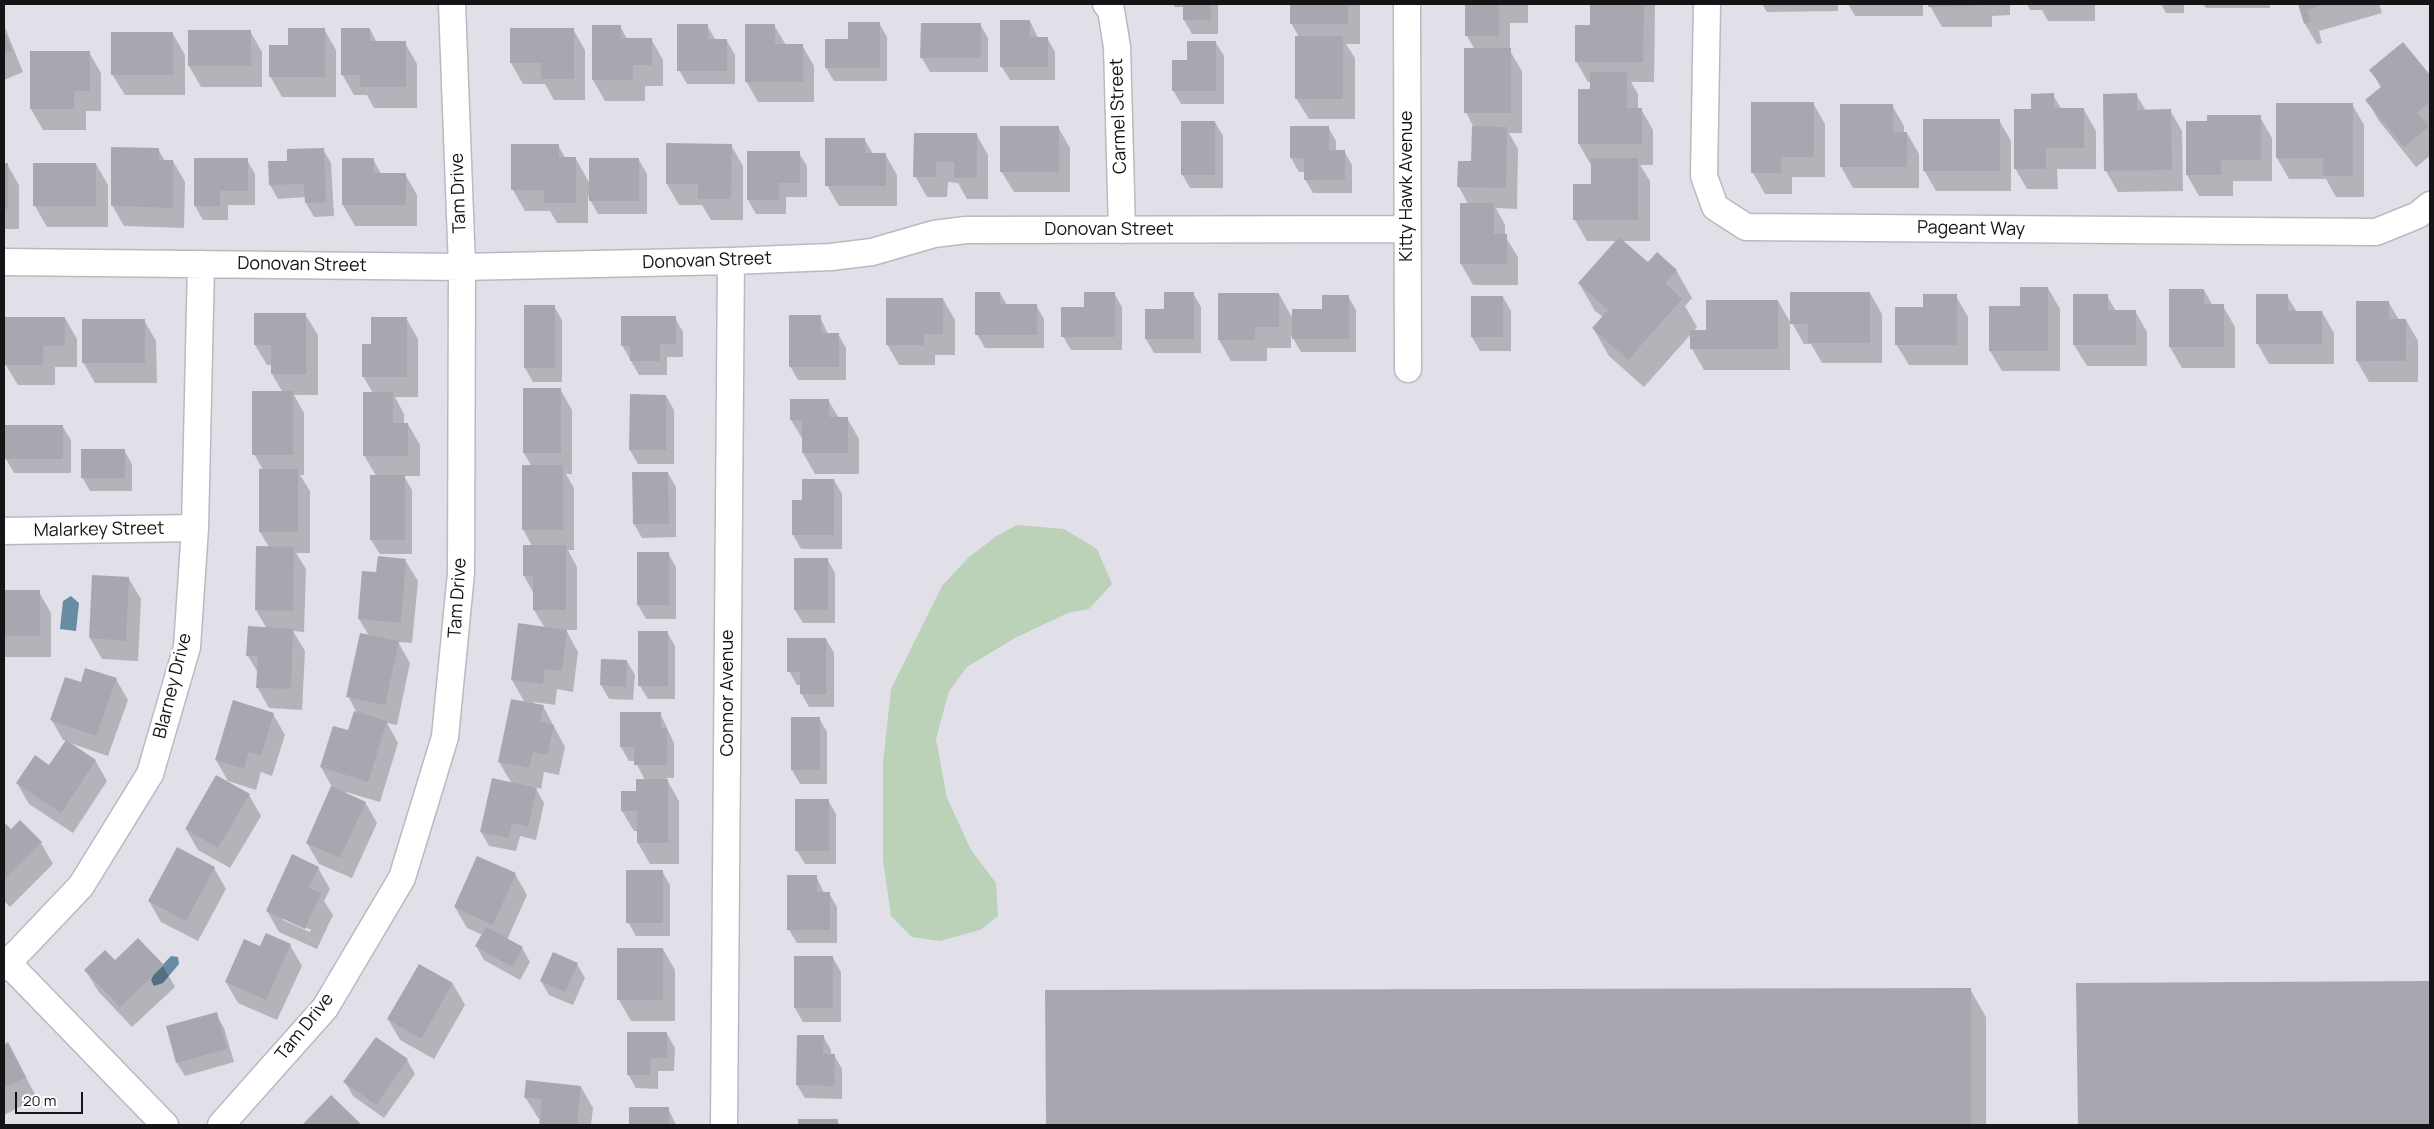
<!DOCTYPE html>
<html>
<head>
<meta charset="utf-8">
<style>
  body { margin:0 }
  #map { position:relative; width:2434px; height:1129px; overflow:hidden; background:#e1e0e9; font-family:Manrope,sans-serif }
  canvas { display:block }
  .frame { position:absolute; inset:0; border:5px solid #141417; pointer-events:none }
  .scale { position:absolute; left:15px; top:1092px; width:68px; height:22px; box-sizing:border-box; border:2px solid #141417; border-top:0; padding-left:6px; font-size:15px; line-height:18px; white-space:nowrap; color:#141417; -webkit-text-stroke:4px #fff; paint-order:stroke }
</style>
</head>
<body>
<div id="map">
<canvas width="2434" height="1129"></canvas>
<div class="frame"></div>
<div class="scale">20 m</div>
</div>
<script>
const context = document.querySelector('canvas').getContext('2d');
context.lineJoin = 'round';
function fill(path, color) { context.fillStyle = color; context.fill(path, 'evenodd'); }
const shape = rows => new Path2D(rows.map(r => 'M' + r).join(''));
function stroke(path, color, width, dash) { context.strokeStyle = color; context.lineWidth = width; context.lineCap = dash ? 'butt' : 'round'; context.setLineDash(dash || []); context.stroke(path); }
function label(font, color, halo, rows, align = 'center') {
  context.font = font + ' Manrope,sans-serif'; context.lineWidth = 5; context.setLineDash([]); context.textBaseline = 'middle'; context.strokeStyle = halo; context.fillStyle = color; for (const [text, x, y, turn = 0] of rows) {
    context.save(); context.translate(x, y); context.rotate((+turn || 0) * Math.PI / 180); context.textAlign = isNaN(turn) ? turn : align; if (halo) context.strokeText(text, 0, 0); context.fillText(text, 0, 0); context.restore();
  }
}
fill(shape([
  [1017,525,1064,529,1097,549,1112,584,1089,609,1068,613,1015,638,967,667,949,691,936,739,947,798,971,850,996,883,998,916,980,930,940,941,912,937,891,916,883,860,883,763,891,689,942,586,969,557,998,535]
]), '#bbd1b8');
fill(shape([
  [71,596,79,603,76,631,60,629,63,601],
  [171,956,178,957,179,964,163,983,154,986,151,980,154,974]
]), '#678ca4');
fill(shape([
  [1173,4,1218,4,1218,34,1192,34,1184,20,1184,7,1175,7],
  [1291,4,1360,4,1360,44,1346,44,1355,58,1355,119,1309,119,1296,98,1299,37,1291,23],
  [1467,4,1528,4,1528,23,1510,23,1510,51,1522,71,1522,133,1509,133,1518,149,1517,209,1496,208,1505,225,1505,236,1518,257,1518,285,1473,285,1461,264,1461,204,1468,204,1459,187,1473,162,1474,128,1466,112,1475,50,1467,36],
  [1591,4,1654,4,1655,6,1654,82,1631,82,1638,94,1638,109,1641,109,1653,130,1653,165,1640,165,1650,181,1650,241,1622,241,1648,264,1676,270,1692,298,1685,306,1697,327,1693,332,1707,332,1778,301,1790,322,1790,370,1704,370,1692,349,1692,333,1644,387,1609,356,1593,328,1603,317,1595,311,1579,283,1617,241,1587,241,1575,220,1592,185,1591,165,1579,144,1592,82,1588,82,1576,61,1591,26],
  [1762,4,1838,4,1838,11,1767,12],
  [1848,4,1923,4,1923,16,1855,16],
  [1929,4,2010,4,2010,15,1992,16,1992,27,1942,27],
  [2027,4,2095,4,2095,21,2048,21,2042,10,2030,10],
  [2161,4,2184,4,2184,13,2166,13],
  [2203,4,2270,4,2270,8,2206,8],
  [2299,4,2379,4,2382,13,2319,31,2322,43,2317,44,2305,24],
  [1030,21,1038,38,1047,38,1055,52,1055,80,1010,80,1001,66],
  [879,23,887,37,887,81,834,81,826,68,849,41],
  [980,24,988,38,988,72,930,72,922,58],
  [4,25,23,72,4,80],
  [707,25,715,39,727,41,735,55,735,84,687,84,679,70],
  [774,25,786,45,802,45,814,66,814,102,758,102,746,81],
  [620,26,627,39,651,39,663,60,663,86,645,86,645,101,605,101,593,80],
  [324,29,336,50,336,97,282,97,270,76,289,46],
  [370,29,377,43,405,43,417,64,417,108,374,108,367,95,354,95,342,74],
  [511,29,573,29,585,50,585,100,554,100,545,84,523,84,511,63],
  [250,31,262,52,262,87,201,87,189,66],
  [173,34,185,55,185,95,125,95,112,74],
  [1216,43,1224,56,1224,104,1181,104,1173,90,1188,61],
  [2403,44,2430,77,2430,156,2416,167,2379,121,2367,100,2381,88,2371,70],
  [89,52,101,73,101,111,86,111,86,130,43,130,31,109],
  [2136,94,2146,111,2170,110,2182,131,2183,191,2118,192,2106,171],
  [2053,95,2062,110,2084,110,2096,131,2096,169,2057,169,2058,189,2027,189,2015,168,2032,110],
  [1753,103,1813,103,1825,124,1825,177,1792,177,1792,194,1765,194,1753,173],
  [2277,104,2352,104,2364,125,2364,197,2336,197,2326,179,2289,179,2277,158],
  [1841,105,1892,105,1904,126,1904,133,1907,133,1919,154,1919,188,1853,188,1841,167],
  [2260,117,2272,138,2272,181,2233,181,2233,196,2199,196,2187,175,2208,123],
  [1999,120,2011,141,2011,191,1936,191,1924,170],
  [1215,122,1223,136,1223,188,1190,188,1182,174],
  [1058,127,1070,148,1070,192,1014,192,1001,171],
  [1291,127,1328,127,1336,141,1336,151,1344,151,1352,165,1352,193,1313,193,1305,179,1305,172,1299,172,1291,158],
  [976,134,988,155,988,199,967,199,958,183,948,182,947,197,927,197,915,176],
  [865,140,873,154,885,154,897,175,897,206,839,206,827,185],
  [558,145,566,159,576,159,590,184,639,160,647,174,647,214,598,214,588,196,588,223,557,223,550,211,525,211,513,190],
  [731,145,743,166,743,220,711,220,702,205,679,205,667,184],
  [158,149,165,161,173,161,185,182,184,228,124,226,112,205],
  [323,149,331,163,334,216,314,217,306,203,306,197,278,199,270,185,289,162],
  [799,153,807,166,807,197,786,197,786,214,756,214,748,200],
  [373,159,381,174,405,174,417,195,417,226,355,226,343,205],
  [247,160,255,174,255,205,228,205,228,220,203,220,195,206],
  [4,164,7,164,19,185,19,229,4,229],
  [96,164,108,185,108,227,47,227,35,206],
  [2048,288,2060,309,2060,371,2002,371,1990,351,2021,307],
  [2204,290,2213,306,2223,306,2235,327,2235,368,2182,368,2170,347],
  [1000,293,1007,305,1036,305,1044,319,1044,348,985,348,977,334],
  [1114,293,1122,307,1122,350,1071,350,1063,336,1085,309],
  [1193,293,1201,307,1201,353,1154,353,1146,339,1165,311],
  [1870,293,1882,314,1882,363,1822,363,1811,344,1804,344,1792,323],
  [1279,294,1293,319,1323,311,1348,296,1356,310,1356,352,1301,352,1291,335,1291,348,1267,348,1267,361,1231,361,1219,340],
  [1956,296,1968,317,1968,365,1909,365,1896,344,1924,309],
  [2107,296,2116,311,2135,311,2147,332,2147,366,2087,366,2074,345],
  [2287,296,2297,312,2322,312,2334,333,2334,364,2269,364,2257,343],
  [1472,297,1503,297,1511,311,1511,351,1480,351,1472,337],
  [943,299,955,320,955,355,935,355,935,365,899,365,887,344],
  [2357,303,2389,303,2399,320,2406,320,2418,341,2418,382,2369,382,2357,361],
  [525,306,554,306,562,320,562,382,533,382,525,368],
  [305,314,318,335,318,395,294,395,304,413,304,475,300,475,310,491,310,553,296,553,306,569,304,632,293,631,305,651,302,710,269,708,257,687,258,673,248,656,267,629,256,610,269,547,260,532,260,470,263,470,254,454,283,393,272,374,272,365,267,365,255,345],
  [820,317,828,334,838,334,846,348,846,380,798,380,790,366],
  [65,318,77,339,77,367,55,367,55,385,18,385,5,364],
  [406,318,418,339,418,397,395,397,404,414,404,424,408,424,420,445,420,476,404,476,412,490,412,554,380,554,371,540,376,476,364,455,373,393,363,376,372,345],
  [675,318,683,332,683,357,667,357,667,375,639,375,622,345],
  [144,320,156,341,157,383,95,383,83,362],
  [560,389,572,410,572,474,566,474,574,488,574,550,568,550,577,567,577,630,566,630,578,652,573,692,557,689,555,705,534,702,533,704,543,706,565,747,559,775,544,772,541,789,535,787,544,803,536,840,520,836,516,851,489,846,481,832,512,784,499,762,525,703,512,680,545,628,534,610,534,594,524,576,532,546,523,529,532,467,524,453],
  [666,396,674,410,674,464,638,464,630,450],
  [791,400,828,400,839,418,847,418,859,439,859,474,815,474,803,453,803,440,791,420],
  [6,427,63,427,71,440,71,473,14,473,6,459],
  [124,450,132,464,132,491,90,491,82,477],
  [668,473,676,487,676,537,642,538,634,524],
  [834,480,842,494,842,549,801,549,793,535,803,501],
  [638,553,668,553,676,567,676,619,646,619,638,605],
  [827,559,835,573,835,623,803,623,795,610],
  [405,560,418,581,412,643,398,642,410,663,397,725,387,723,398,743,380,802,346,792,345,794,365,802,377,823,352,878,319,864,307,843,332,787,321,767,349,732,357,713,348,696,369,636,359,619,377,574],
  [129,579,141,599,138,661,102,659,90,638],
  [4,592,39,592,51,613,51,657,4,657],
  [667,632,675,646,675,699,648,699,640,686],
  [826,639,834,653,834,707,809,707,801,693,801,685,797,685,789,671],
  [602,660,627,661,635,675,633,700,609,699,601,685],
  [116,679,128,700,108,756,70,743,95,760,107,781,73,833,29,804,17,783,49,767,66,741,63,740,51,719,81,684],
  [660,713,674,743,674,778,666,778,679,801,679,864,650,864,638,843,638,831,634,831,622,811,645,780,635,761,629,761,621,747],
  [273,714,285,735,272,776,261,772,256,790,228,781,216,760],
  [792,718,819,718,827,732,827,784,800,784,792,770],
  [249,795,261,816,230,868,198,850,186,829],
  [828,800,836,814,836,864,805,864,797,851],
  [4,824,11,831,41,843,53,864,10,907,4,901],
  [178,849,214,868,226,889,198,941,161,922,149,901],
  [318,868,330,889,324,901,333,915,317,949,279,932,267,911],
  [283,917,311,930,310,932,283,920],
  [662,871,670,885,670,936,636,936,628,922],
  [515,874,527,895,507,940,522,948,530,962,520,980,484,960,476,946,483,935,467,928,455,907],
  [816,876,824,893,829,893,837,907,837,943,797,943,789,930],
  [290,945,302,966,277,1020,238,1003,226,982,260,948],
  [663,949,675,970,675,1021,631,1021,619,1000],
  [795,958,833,958,841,972,841,1022,803,1022,795,1008],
  [115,962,163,966,175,987,132,1027,98,991,86,971],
  [577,964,585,978,573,1005,549,995,541,981],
  [419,966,453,984,465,1005,434,1059,400,1040,388,1019],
  [2430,982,2430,1125,2079,1125,2077,984],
  [1970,989,1986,1017,1986,1125,1047,1125,1046,991],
  [216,1014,224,1028,234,1062,185,1076,177,1063,167,1027],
  [667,1034,675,1048,674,1071,658,1071,658,1089,636,1088,628,1074],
  [823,1036,831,1050,831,1055,834,1055,842,1069,842,1099,805,1098,797,1085],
  [376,1038,407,1060,415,1074,384,1118,353,1096,345,1082],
  [8,1044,37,1098,4,1115,4,1046],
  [581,1087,593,1108,591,1125,540,1125,541,1119,538,1118,525,1097],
  [331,1097,360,1125,303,1125],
  [630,1108,668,1108,676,1125,630,1125],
  [799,1121,837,1121,840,1125,799,1125]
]), '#0003');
fill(shape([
  [1183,4,1211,4,1211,20,1183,20],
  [1290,4,1348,4,1348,24,1290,24],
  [1465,4,1499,4,1499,36,1465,36],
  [1590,4,1644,4,1643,62,1575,62,1575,25,1590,25],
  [1928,4,1981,4,1981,6,1928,7],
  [2298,4,2327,4,2307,10,2311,22,2304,24],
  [1000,20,1030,20,1030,37,1048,37,1048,67,1000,67],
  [848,22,880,22,880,68,825,68,825,39,848,39],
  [921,23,981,23,981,58,920,58],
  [677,24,708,24,708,39,727,39,727,71,677,71],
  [745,24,775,24,775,44,803,44,803,82,745,82],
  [592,25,621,25,621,38,652,38,652,65,633,65,633,80,592,80],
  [288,28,325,28,325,77,269,77,269,45,288,45],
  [341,28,370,28,370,41,406,41,406,87,360,87,360,75,341,75],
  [510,28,574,28,574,79,541,79,541,63,510,63],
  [188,30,251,30,251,66,188,66],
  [4,31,12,51,4,54],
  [111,32,173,32,173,75,111,75],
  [1295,36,1343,36,1343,99,1295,99],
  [1187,41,1216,41,1216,91,1172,91,1172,60,1187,60],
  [2403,42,2430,75,2430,102,2417,112,2429,127,2404,147,2365,100,2382,86,2369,70],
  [1464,48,1511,48,1511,113,1464,113],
  [30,51,90,51,90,91,74,91,74,109,30,109],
  [1590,72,1627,72,1627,108,1642,108,1642,144,1578,144,1578,89,1590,89],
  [2054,93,2054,108,2084,108,2084,148,2046,148,2046,169,2014,169,2014,109,2031,109,2031,94],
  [2137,93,2137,110,2171,109,2172,170,2104,171,2103,94],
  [1751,102,1814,102,1814,157,1781,157,1781,173,1751,173],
  [2276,103,2353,103,2353,176,2323,176,2323,158,2276,158],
  [1840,104,1893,104,1893,132,1907,132,1907,167,1840,167],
  [2207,115,2261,115,2261,160,2221,160,2221,175,2186,175,2186,121,2207,121],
  [1923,119,2000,119,2000,171,1923,171],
  [1181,121,1215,121,1215,175,1181,175],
  [1000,126,1059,126,1059,172,1000,172],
  [1290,126,1329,126,1329,150,1345,150,1345,180,1304,180,1304,158,1290,158],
  [1472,126,1507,127,1506,188,1457,187,1458,161,1471,161],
  [914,133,977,133,977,178,954,178,954,162,936,162,936,177,913,177],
  [825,138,865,138,865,153,886,153,886,186,825,186],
  [666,143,732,144,731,199,698,199,698,184,666,184],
  [511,144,559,144,559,157,576,157,576,203,544,203,544,190,511,190],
  [111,147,159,148,159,160,173,160,173,208,111,206],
  [324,148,326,202,305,203,304,184,269,185,268,161,287,161,287,149],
  [747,151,800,151,800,183,779,183,779,200,747,200],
  [194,158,248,158,248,191,220,191,220,206,194,206],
  [342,158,374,158,374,173,406,173,406,205,342,205],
  [589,158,639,158,639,201,589,201],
  [1591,158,1638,158,1638,220,1573,220,1573,184,1591,184],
  [4,163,8,163,8,209,4,209],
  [33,163,96,163,96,206,33,206],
  [1460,203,1494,203,1494,234,1507,234,1507,264,1460,264],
  [1619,237,1648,262,1657,252,1677,270,1665,283,1682,299,1628,360,1592,328,1608,310,1578,283],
  [2020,287,2048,287,2048,351,1989,351,1989,306,2020,306],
  [2169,289,2204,289,2204,304,2224,304,2224,347,2169,347],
  [975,292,1000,292,1000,304,1037,304,1037,335,975,335],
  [1084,292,1115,292,1115,337,1061,337,1061,307,1084,307],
  [1164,292,1194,292,1194,339,1145,339,1145,309,1164,309],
  [1790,292,1870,292,1870,343,1808,343,1808,324,1790,324],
  [1218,293,1279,293,1279,327,1255,327,1255,340,1218,340],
  [1923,294,1957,294,1957,345,1895,345,1895,307,1923,307],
  [2073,294,2108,294,2108,310,2136,310,2136,345,2073,345],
  [2256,294,2288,294,2288,311,2322,311,2322,344,2256,344],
  [1322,295,1349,295,1349,339,1292,339,1292,309,1322,309],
  [1471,296,1503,296,1503,337,1471,337],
  [886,298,943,298,943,334,924,334,924,345,886,345],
  [1706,300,1778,300,1778,349,1690,349,1690,330,1706,330],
  [2356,301,2389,301,2389,319,2406,319,2406,361,2356,361],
  [524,305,555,305,555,368,524,368],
  [254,313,306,313,306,374,271,374,271,345,254,345],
  [789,315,821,315,821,333,839,333,839,367,789,367],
  [621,316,676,316,676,344,660,344,660,361,630,361,630,346,621,346],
  [4,317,65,317,65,346,43,346,43,365,4,365],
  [371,317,407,317,407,377,362,377,362,344,371,344],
  [82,319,145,319,145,363,82,363],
  [523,388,561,388,561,453,523,453],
  [252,391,293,391,293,455,252,455],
  [363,392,393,392,393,423,408,423,408,456,363,456],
  [630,394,666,395,666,450,629,450],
  [790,399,829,399,829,417,848,417,848,453,802,453,802,420,790,420],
  [5,425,63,425,63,459,5,459],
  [81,449,125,449,125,478,81,478],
  [522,465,563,465,563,530,522,530],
  [259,469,298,469,298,532,259,532],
  [632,472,668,472,669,524,633,524],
  [370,475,405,475,405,540,370,540],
  [802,479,834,479,834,535,792,535,792,500,802,500],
  [523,545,566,545,566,610,533,610,533,576,523,576],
  [256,546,294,547,293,611,255,610],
  [637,552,669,552,669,605,637,605],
  [378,556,406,559,401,623,358,619,362,571,376,572],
  [794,558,828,558,828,610,794,610],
  [92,575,129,577,126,641,89,638],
  [4,590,40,590,40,636,4,636],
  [518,623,567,630,562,671,545,669,543,684,511,680],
  [248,626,293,629,291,689,256,688,258,656,246,656],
  [638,631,668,631,668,686,638,686],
  [360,633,399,641,385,705,346,697],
  [787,638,826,638,826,694,800,694,800,672,787,672],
  [601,659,627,660,626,687,600,685],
  [85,668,117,678,96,736,50,720,65,677,81,682],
  [511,699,544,705,540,722,554,725,547,755,533,752,529,768,498,762],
  [233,700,274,713,261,756,249,752,244,769,215,760],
  [354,711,387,721,368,782,320,767,333,726,348,730],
  [620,712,661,712,661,728,667,728,667,765,634,765,634,747,620,747],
  [791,717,820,717,820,770,791,770],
  [66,740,96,760,61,813,16,783,35,755,49,765],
  [216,775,250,794,218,848,185,829],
  [492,778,537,788,528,827,512,823,509,838,480,832],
  [636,779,668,779,668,843,637,843,637,811,621,811,621,791,636,791],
  [331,786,366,802,340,858,306,843],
  [795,799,829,799,829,851,795,851],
  [20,820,42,842,4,880,4,822,11,829],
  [177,847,215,867,186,921,148,901],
  [292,854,319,867,309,888,321,893,305,929,266,911],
  [477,856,516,873,493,925,454,907],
  [626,870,663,870,663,923,626,923],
  [787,875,817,875,817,892,830,892,830,930,787,930],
  [486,927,523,947,512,967,475,946],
  [266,933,291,944,266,1000,225,982,244,939,260,946],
  [138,938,164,965,120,1007,84,970,105,950,115,960],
  [617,948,663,948,663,1000,617,1000],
  [553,952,578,963,565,992,540,981],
  [794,956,833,956,833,1008,794,1008],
  [419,964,453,983,421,1039,387,1019],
  [2430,981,2430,1125,2078,1125,2076,983],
  [1971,988,1971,1125,1046,1125,1045,990],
  [217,1012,227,1049,176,1063,166,1026],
  [627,1032,667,1032,667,1058,651,1058,650,1075,627,1075],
  [797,1035,824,1035,823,1054,835,1054,834,1086,796,1085],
  [376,1037,408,1059,376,1105,343,1082],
  [8,1042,26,1077,4,1088,4,1045],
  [526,1080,581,1086,577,1125,539,1125,542,1099,524,1098],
  [331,1095,362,1125,302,1125],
  [629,1107,669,1107,669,1125,629,1125],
  [798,1119,838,1119,838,1125,798,1125]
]), '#a8a7af');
const street = shape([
  [1106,4,1111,10,1117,47,1122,230],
  [1407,4,1408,369],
  [1707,4,1704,176,1715,207,1746,227,2376,232,2418,215,2430,205],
  [4,262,462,267,731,261,831,257,872,252,934,234,966,230,1407,229],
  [4,531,195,528],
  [4,959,165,1125],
  [4,967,81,886,150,774,187,647,195,528,201,264],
  [221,1125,325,1008,402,878,445,737,461,573,462,267,452,4],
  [724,1125,731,261]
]);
stroke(street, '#bab9c1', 29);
stroke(street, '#fff', 26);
label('18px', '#141417', '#fff', [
  ["Carmel Street",1119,116,-92],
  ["Kitty Hawk Avenue",1407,186,-90],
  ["Tam Drive",459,193,-92],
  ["Pageant Way",1971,229,1],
  ["Donovan Street",1109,230],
  ["Donovan Street",707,261,-2],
  ["Donovan Street",302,265,1],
  ["Malarkey Street",99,530,-1],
  ["Tam Drive",458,598,-86],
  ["Blarney Drive",173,686,-76],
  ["Connor Avenue",728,693,-90],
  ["Tam Drive",305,1027,-51]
]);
</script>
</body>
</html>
